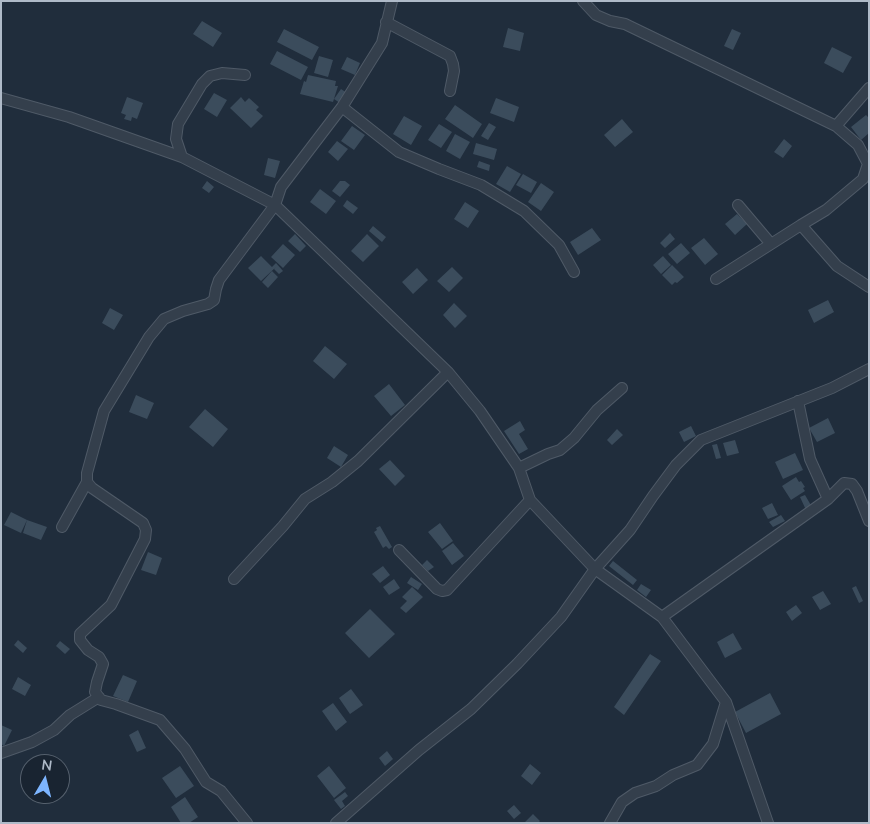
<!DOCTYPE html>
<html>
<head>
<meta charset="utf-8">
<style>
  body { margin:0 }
  #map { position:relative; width:870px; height:824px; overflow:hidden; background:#202d3c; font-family:Mulish,sans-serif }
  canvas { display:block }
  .frame { position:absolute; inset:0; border:2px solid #afbac8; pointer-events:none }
  .north { position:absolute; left:20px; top:754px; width:50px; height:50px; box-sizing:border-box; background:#192431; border:1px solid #55606d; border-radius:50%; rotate:8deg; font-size:14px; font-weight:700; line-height:20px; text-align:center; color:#afbac8 }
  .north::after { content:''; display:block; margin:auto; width:18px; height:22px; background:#7db5ff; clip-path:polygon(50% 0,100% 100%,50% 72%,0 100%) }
</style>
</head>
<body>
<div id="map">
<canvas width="870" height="824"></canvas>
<div class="frame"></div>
<div class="north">N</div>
</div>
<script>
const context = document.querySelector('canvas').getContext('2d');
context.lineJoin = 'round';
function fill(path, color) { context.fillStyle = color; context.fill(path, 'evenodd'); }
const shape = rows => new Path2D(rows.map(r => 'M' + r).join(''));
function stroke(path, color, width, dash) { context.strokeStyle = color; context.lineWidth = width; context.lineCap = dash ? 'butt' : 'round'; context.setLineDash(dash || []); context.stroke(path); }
fill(shape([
  [202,21,222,33,213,47,193,34],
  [508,28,524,33,520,51,503,47],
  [284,29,319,47,312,60,277,42],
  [732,29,741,33,733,50,724,46],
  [832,47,852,57,843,73,824,63],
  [277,51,308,67,301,80,270,64],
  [319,56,333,60,328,77,314,73],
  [347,57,360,63,355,75,341,69],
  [308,75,336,81,335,86,338,86,333,102,300,94,304,81,306,82],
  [341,89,347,93,340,103,334,99],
  [214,93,227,100,217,117,204,109],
  [127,97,143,103,137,119,132,117,131,121,124,119,126,115,121,113],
  [241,97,245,102,249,98,259,107,256,110,263,116,251,128,230,108],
  [496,98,519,107,514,122,490,113],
  [455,105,482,124,473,138,445,119],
  [866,115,869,118,869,133,861,140,851,127],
  [404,116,422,126,411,145,393,134],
  [622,119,633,132,615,147,604,135],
  [489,123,496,127,488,140,481,136],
  [439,124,452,132,441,148,428,140],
  [352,126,365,135,354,150,341,141],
  [455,134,470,142,460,159,446,151],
  [784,139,792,146,783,158,774,152],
  [337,141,348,149,338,161,328,152],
  [476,143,497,149,494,160,473,154],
  [268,158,280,161,275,178,264,175],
  [479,161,490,165,489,171,477,167],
  [507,166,521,174,510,192,496,184],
  [523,174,537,182,531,193,516,185],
  [207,181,214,187,209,193,202,188],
  [340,181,345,181,350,185,340,197,332,191],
  [541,183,554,192,541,211,528,202],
  [320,189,336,201,326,214,310,202],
  [347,200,358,208,353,214,343,206],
  [465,202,479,211,468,228,454,219],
  [737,214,747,224,735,235,725,224],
  [373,226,386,237,382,242,369,231],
  [592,228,601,240,578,255,570,242],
  [670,233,675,239,665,248,660,243],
  [295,234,306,246,300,252,288,241],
  [367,234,379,246,363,262,351,251],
  [704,238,718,254,705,265,691,248],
  [681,243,690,253,677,264,668,254],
  [283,244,295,255,283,268,271,257],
  [261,256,272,267,276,263,283,271,279,274,274,269,276,267,261,281,248,268],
  [663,256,671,265,661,274,653,265],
  [672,265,684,277,677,283,675,282,672,285,662,275],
  [452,267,463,278,449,292,437,281],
  [417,268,428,280,413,294,402,282],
  [272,271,278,277,268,288,262,282],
  [828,300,834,312,814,323,808,310],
  [454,303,467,316,455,328,443,315],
  [110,308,123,315,114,330,102,323],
  [325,346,347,364,334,379,313,361],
  [389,384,405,405,391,416,374,396],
  [136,395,154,403,147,419,129,412],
  [205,409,228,429,213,447,189,427],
  [828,418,835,433,817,442,809,428],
  [520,421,525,430,519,434,528,449,519,454,504,431],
  [691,426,696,436,684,442,679,432],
  [617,429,623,435,612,445,607,440],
  [735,440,739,453,727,456,723,443],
  [717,444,721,458,716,459,712,445],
  [334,446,348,455,341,467,327,458],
  [795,453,803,470,783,479,775,462],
  [390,460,405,476,395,486,379,469],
  [796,477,799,482,801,481,805,487,803,488,805,491,791,500,782,486],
  [805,495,812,507,806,510,800,497],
  [772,503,778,515,768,519,762,508],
  [11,512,27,520,21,533,4,525],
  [781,515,785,521,773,527,769,522],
  [27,520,47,527,41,540,23,533],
  [440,523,453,541,442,549,428,532],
  [380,526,392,547,389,549,386,546,383,548,374,532,377,530,376,528],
  [453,543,464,556,452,565,442,551],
  [148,552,162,558,156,575,141,570],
  [427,560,434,567,428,571,422,565],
  [613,561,637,580,633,585,609,566],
  [383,566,390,575,380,583,372,574],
  [411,577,422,584,418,590,407,583],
  [394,579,400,588,389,595,383,587],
  [641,584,651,590,646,597,637,590],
  [856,586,863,601,859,603,852,588],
  [412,587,423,597,406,613,400,608,407,601,402,597],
  [823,591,831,604,820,610,812,597],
  [796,605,802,613,792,621,786,612],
  [370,609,395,634,369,658,345,633],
  [733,633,742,649,725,658,717,642],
  [18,640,27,648,23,653,14,645],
  [60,641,70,649,65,654,56,646],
  [650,654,661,661,624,715,614,707],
  [123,675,137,681,128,702,113,696],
  [18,677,31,685,25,696,12,689],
  [351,689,363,705,350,714,339,698],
  [770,693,781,714,746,733,735,712],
  [333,703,347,722,336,731,322,711],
  [1,725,12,730,4,746,1,744],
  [138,730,146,748,137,752,129,735],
  [387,751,393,759,385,766,379,758],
  [530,764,541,773,532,785,521,776],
  [180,766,194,786,176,798,162,778],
  [329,766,346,788,334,798,317,776],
  [345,792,348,796,342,801,345,806,341,809,334,800],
  [185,797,198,817,189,823,181,823,171,807],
  [514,805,521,813,514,819,507,811],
  [533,814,540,821,538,823,524,823]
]), '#3b4c5c');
const street = shape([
  [392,1,382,43,342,107,281,187,275,205,448,372,480,411,519,468,530,500,595,569,662,617,726,702,768,823],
  [583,1,596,15,610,21,625,24,836,126,858,145,868,164,863,179,826,210,801,225,837,266,869,287],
  [386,22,450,56,453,64,454,71,450,91],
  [1,98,69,117,182,157,275,205,219,280,216,289,214,300,208,304,183,311,164,319,149,337,104,411,87,473,87,482,92,488,143,523,146,530,145,539,111,605,80,634,80,640,88,650,99,657,103,664,97,682,95,692,101,700,116,704,160,720,185,749,206,782,221,791,247,823],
  [342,107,399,152,439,169,481,185,524,211,559,245,574,272],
  [836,126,869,88],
  [182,157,176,139,178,124,202,84,210,76,222,73,245,75],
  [738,205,771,244],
  [716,279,801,225],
  [798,401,810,459,828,499],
  [519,468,548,454,560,450,574,438,597,410,622,388],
  [62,527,87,482],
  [399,550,437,589,442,591,447,590,530,500],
  [234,579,283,526,305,499,332,482,358,461,448,372],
  [662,617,828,499,844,483,852,484,857,491,869,521],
  [1,753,32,742,54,730,70,715,99,697],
  [336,823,419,750,471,709,517,664,561,617,595,569,630,530,653,496,676,465,701,440,832,388,869,369],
  [610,823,622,802,635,793,656,786,673,775,697,765,713,744,726,702]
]);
stroke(street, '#4f5a67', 12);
stroke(street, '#343f4c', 10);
</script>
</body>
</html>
